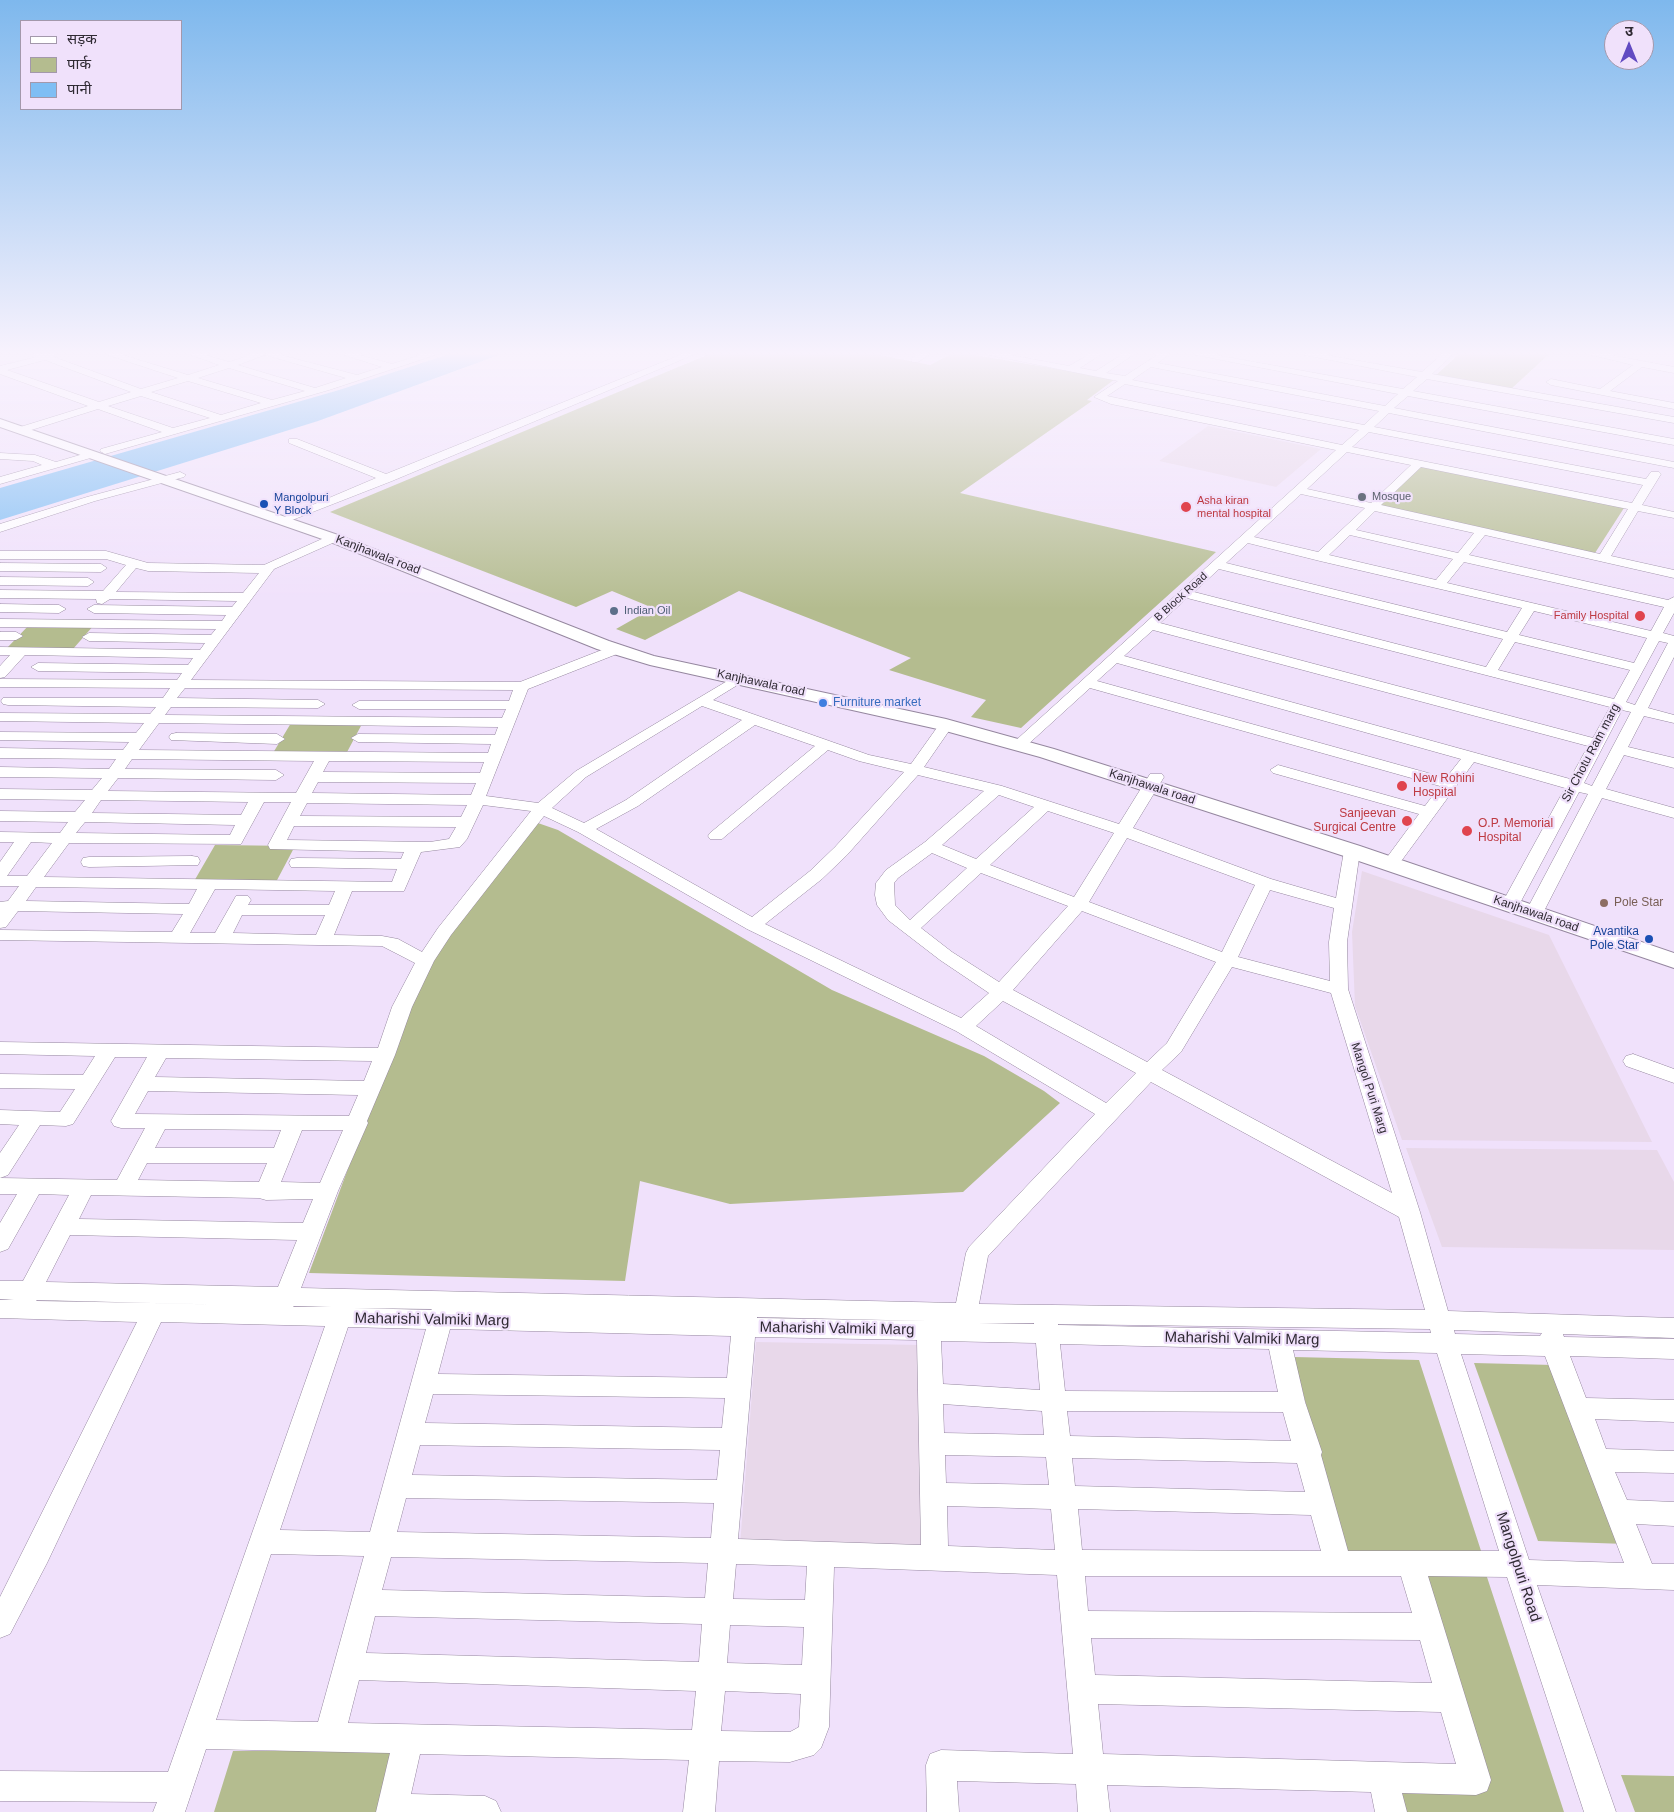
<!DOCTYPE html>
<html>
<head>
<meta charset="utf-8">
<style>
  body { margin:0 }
  #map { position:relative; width:1674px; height:1812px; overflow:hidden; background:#f0e1fb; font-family:Helvetica,"Noto Sans Devanagari",sans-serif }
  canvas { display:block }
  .legend { position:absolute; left:20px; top:20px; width:162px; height:90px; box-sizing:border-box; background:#f0e1fb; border:1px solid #a398ab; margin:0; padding:6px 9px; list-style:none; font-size:15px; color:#2f2a33 }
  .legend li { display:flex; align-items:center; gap:10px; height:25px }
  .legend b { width:25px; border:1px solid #a398ab }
  .north { position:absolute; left:1604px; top:20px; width:50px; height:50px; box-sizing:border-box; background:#f0e1fb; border:1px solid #a398ab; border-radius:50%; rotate:0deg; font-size:14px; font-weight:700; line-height:20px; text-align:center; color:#2f2a33 }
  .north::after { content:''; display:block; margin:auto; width:18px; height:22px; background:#614ac2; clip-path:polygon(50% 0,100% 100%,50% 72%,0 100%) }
</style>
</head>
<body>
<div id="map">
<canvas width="1674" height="1812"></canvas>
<ul class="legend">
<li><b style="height:6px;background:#fff"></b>सड़क</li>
<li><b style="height:14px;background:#b4bc8f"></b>पार्क</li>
<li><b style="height:14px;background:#7fbef4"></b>पानी</li>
</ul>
<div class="north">उ</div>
</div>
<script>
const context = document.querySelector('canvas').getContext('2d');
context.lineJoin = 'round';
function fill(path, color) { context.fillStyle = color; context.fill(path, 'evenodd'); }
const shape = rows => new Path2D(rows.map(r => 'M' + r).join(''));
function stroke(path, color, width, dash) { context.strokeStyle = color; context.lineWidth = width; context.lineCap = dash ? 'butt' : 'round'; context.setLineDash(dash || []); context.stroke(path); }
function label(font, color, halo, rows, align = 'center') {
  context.font = font + ' Helvetica,sans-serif'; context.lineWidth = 4.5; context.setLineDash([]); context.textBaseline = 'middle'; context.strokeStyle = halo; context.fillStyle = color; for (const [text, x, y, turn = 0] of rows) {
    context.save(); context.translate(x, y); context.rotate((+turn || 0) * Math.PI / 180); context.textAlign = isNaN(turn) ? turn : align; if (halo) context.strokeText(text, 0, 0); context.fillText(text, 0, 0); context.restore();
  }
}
fill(shape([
  [1208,426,1321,449,1276,487,1159,461],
  [1362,871,1549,935,1652,1142,1402,1140,1355,1006,1352,932],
  [1406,1148,1657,1150,1674,1182,1674,1250,1442,1247],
  [756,1342,920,1345,924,1549,740,1545]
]), '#e8d8ea');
fill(shape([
  [707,355,880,355,930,365,949,355,975,355,1115,379,1087,400,1092,401,960,493,1216,552,1021,728,971,717,986,700,889,670,911,658,739,591,645,640,616,629,653,608,612,591,576,607,330,512],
  [1458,355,1548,355,1510,390,1435,376],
  [1418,464,1624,508,1595,553,1371,506],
  [30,624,94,625,73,649,7,648],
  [291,723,362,724,346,754,273,753],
  [535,822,558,830,832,990,984,1056,1044,1091,1060,1103,963,1192,730,1204,640,1181,625,1281,309,1273,422,971],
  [215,845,295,846,275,884,193,883],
  [1294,1357,1419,1360,1484,1560,1344,1557],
  [1474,1363,1553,1365,1626,1544,1538,1541],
  [1424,1573,1486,1574,1564,1812,1401,1812,1390,1767,1481,1769],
  [233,1751,392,1751,379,1812,214,1812],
  [1621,1775,1674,1776,1674,1812,1635,1812]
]), '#b4bc8f');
fill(shape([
  [446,355,499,355,318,421,0,520,0,488,339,390]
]), '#7fbef4');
const minor = shape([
  [34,355,54,355,54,357,141,389,178,378,108,355,123,355,188,375,219,365,191,355,206,355,229,362,250,355,265,355,238,365,315,388,346,378,265,355,281,355,357,375,382,367,344,355,360,355,392,364,420,355,435,355,329,390,105,454,100,451,101,449,162,432,98,409,25,432,17,432,17,428,88,406,0,374,0,366,36,357,34,355],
  [45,360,131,392,99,402,7,370,45,360],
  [229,368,305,391,272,400,198,378,229,368],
  [188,381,261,403,221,415,151,392,188,381],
  [141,396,210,418,173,428,108,406,141,396],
  [680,355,693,355,392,481,287,522,279,522,277,520,376,478,289,443,289,439,297,439,386,474,680,355],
  [917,355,929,355,918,362,912,362,912,358,917,355],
  [989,355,1010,355,1069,366,1088,355,1100,355,1080,368,1096,371,1121,355,1133,355,1106,373,1125,376,1157,355,1169,355,1158,363,1385,406,1398,394,1195,355,1216,355,1403,389,1417,377,1304,355,1326,355,1422,372,1441,355,1452,355,1432,374,1674,417,1674,423,1427,379,1413,391,1674,439,1674,445,1408,396,1394,408,1674,462,1674,468,1389,413,1374,427,1646,479,1651,472,1659,472,1661,474,1642,505,1674,512,1674,518,1638,511,1611,556,1674,570,1674,578,1485,535,1469,555,1668,600,1674,597,1674,613,1663,633,1674,636,1674,657,1648,708,1674,715,1674,723,1644,716,1628,747,1674,758,1674,768,1624,755,1606,789,1674,808,1674,818,1602,798,1543,913,1540,917,1534,918,1528,917,1525,913,1588,794,1579,792,1519,905,1516,909,1510,910,1504,909,1501,905,1565,788,1474,762,1402,860,1396,861,1390,860,1388,856,1419,814,1273,773,1270,770,1278,765,1425,806,1440,786,1090,688,1024,748,1014,748,1011,745,1014,742,1336,450,1111,404,1094,397,1118,381,989,355],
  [1151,367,1379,411,1364,425,1132,380,1151,367],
  [1125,384,1359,430,1342,445,1107,396,1125,384],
  [1369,432,1643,485,1632,503,1352,447,1369,432],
  [1347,452,1411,465,1371,503,1307,489,1347,452],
  [1421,467,1628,509,1600,554,1381,505,1421,467],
  [1301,494,1365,508,1318,552,1254,537,1301,494],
  [1375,511,1474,533,1458,553,1356,530,1375,511],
  [1350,535,1453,559,1436,580,1329,555,1350,535],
  [1248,543,1320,561,1522,608,1507,632,1226,563,1248,543],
  [1464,562,1664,607,1651,631,1447,583,1464,562],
  [1219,569,1503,639,1486,667,1194,592,1219,569],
  [1187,598,1610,707,1593,738,1160,623,1187,598],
  [1534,611,1647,638,1634,663,1519,635,1534,611],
  [1153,630,1588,746,1570,779,1124,656,1153,630],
  [1659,641,1668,643,1635,705,1626,702,1659,641],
  [1515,642,1630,670,1614,699,1498,670,1515,642],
  [1117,663,1461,759,1446,778,1097,681,1117,663],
  [1622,710,1631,712,1592,786,1584,783,1622,710],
  [1591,355,1611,355,1674,367,1674,373,1642,367,1610,391,1674,403,1674,409,1551,385,1546,382,1551,379,1600,389,1633,365,1591,355],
  [90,452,94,453,94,457,0,484,0,477,42,465,33,461,0,459,0,453,35,455,56,462,90,452],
  [180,472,186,475,184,477,95,501,0,532,0,524,87,497,180,472],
  [333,534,339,538,337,541,274,569,191,680,520,682,612,646,622,646,624,649,622,652,528,689,486,796,538,803,576,771,739,674,746,678,744,681,713,700,869,755,911,764,941,722,951,722,953,725,924,767,1002,786,1119,824,1150,774,1162,774,1164,777,1133,828,1271,879,1336,898,1344,851,1346,847,1352,846,1358,847,1360,851,1347,942,1348,989,1420,1212,1448,1311,1674,1318,1674,1338,1563,1334,1564,1337,1674,1339,1674,1359,1570,1356,1586,1398,1674,1400,1674,1422,1595,1419,1606,1449,1674,1451,1674,1473,1615,1472,1627,1500,1674,1502,1674,1526,1636,1524,1652,1564,1674,1564,1674,1590,1537,1585,1616,1812,1584,1812,1507,1577,1428,1576,1491,1780,1487,1791,1476,1795,1402,1793,1407,1812,1375,1812,1371,1792,1107,1785,1110,1812,1078,1812,1076,1784,957,1781,959,1812,927,1812,926,1765,930,1754,941,1750,1073,1754,1057,1575,834,1567,829,1727,821,1748,814,1755,790,1762,719,1761,715,1812,683,1812,689,1760,420,1754,411,1794,485,1796,496,1801,501,1812,376,1812,390,1753,206,1749,185,1812,153,1812,157,1802,0,1801,0,1771,168,1772,325,1326,161,1322,47,1563,10,1634,0,1638,0,1597,137,1322,0,1318,0,1300,14,1299,0,1299,0,1281,23,1281,69,1195,39,1194,8,1249,0,1252,0,1223,17,1194,0,1194,0,1178,117,1180,145,1128,121,1128,114,1126,111,1121,147,1057,115,1057,73,1124,66,1126,40,1125,8,1175,0,1178,0,1153,19,1125,0,1124,0,1110,60,1112,75,1089,0,1088,0,1074,83,1075,95,1056,0,1054,0,1042,378,1048,392,1007,415,963,382,946,0,940,0,930,172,932,183,914,18,911,6,927,0,928,0,902,8,901,19,886,0,886,0,862,14,842,0,842,0,832,60,833,68,822,0,821,0,811,75,812,85,800,0,799,0,789,92,790,102,778,0,777,0,767,109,769,116,759,0,758,0,748,123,750,129,742,0,740,0,732,136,733,144,723,0,721,0,713,150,714,156,707,8,705,3,704,1,701,3,698,163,698,170,688,0,687,0,679,177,680,182,673,38,671,31,667,38,663,188,665,193,658,25,655,5,677,0,678,0,666,10,655,0,655,0,647,200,650,205,643,89,641,82,637,89,633,211,635,216,629,0,627,0,619,222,621,226,615,94,613,87,609,94,605,232,607,237,601,110,599,102,604,97,603,96,599,0,598,0,590,103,591,126,565,106,559,0,559,0,551,106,551,148,563,264,565,333,534],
  [136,568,148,571,259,573,243,593,116,592,136,568],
  [185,688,513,690,509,701,359,701,352,705,359,709,506,709,502,718,165,715,171,707,318,708,325,704,318,700,177,698,185,688],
  [702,706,742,720,626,800,584,823,552,808,586,777,702,706],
  [159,723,498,727,495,735,358,734,351,738,358,742,491,744,488,753,139,750,159,723],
  [755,725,815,746,710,833,708,836,710,839,722,839,828,750,859,761,904,772,835,847,810,871,752,917,596,829,638,806,755,725],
  [132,759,314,761,296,793,108,791,118,778,276,780,284,775,276,770,125,769,132,759],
  [329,761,484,762,480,773,323,772,329,761],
  [918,775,984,791,925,842,886,870,876,883,875,895,877,905,888,920,940,960,989,993,961,1018,765,924,822,879,847,855,918,775],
  [318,782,476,783,471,795,312,793,318,782],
  [999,795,1034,807,976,859,942,845,999,795],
  [101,800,248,802,241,815,92,813,101,800],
  [264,802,291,802,268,845,270,849,404,852,401,859,297,858,291,859,289,863,291,867,397,869,392,882,44,877,69,843,241,844,264,802],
  [307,803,467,805,461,817,300,816,307,803],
  [483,805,531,811,438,928,422,952,398,939,382,936,334,935,352,891,404,891,421,852,460,847,467,839,483,805],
  [1048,811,1114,833,1074,897,990,865,1048,811],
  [544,816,578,832,747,929,956,1031,1095,1114,969,1247,966,1253,956,1303,301,1288,338,1191,368,1123,367,1121,395,1055,412,1007,434,961,451,935,544,816],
  [85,822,235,825,230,835,76,833,85,822],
  [294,826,456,827,449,839,430,842,287,840,294,826],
  [1127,838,1255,885,1222,952,1089,902,1127,838],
  [31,842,52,843,27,876,7,876,31,842],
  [932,853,967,868,910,920,895,905,894,883,898,878,932,853],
  [981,873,1068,906,999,982,952,952,921,928,981,873],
  [36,887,197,889,189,904,26,901,36,887],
  [215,889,335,891,329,905,248,905,251,900,248,896,236,896,215,933,190,933,215,889],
  [1270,890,1334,908,1329,942,1330,981,1238,957,1270,890],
  [1082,911,1216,962,1167,1043,1147,1062,1013,990,1082,911],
  [242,915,325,915,316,935,233,933,242,915],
  [1232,967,1331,993,1392,1193,1162,1070,1181,1052,1232,967],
  [1003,1001,1136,1073,1106,1103,976,1026,1003,1001],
  [166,1058,372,1061,364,1081,155,1077,166,1058],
  [1151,1082,1399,1217,1425,1310,979,1304,988,1256,1151,1082],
  [148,1091,358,1095,349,1116,135,1114,148,1091],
  [165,1129,281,1130,274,1148,155,1148,165,1129],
  [302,1130,343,1130,320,1183,281,1182,302,1130],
  [147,1163,267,1163,259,1182,138,1180,147,1163],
  [91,1195,259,1198,266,1200,313,1199,303,1223,79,1219,91,1195],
  [70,1235,297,1240,278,1287,46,1282,70,1235],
  [37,1300,154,1303,36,1301,37,1300],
  [154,1303,272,1306,156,1303,154,1303],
  [294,1306,331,1307,293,1307,294,1306],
  [354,1308,355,1308,432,1309,431,1310,354,1308],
  [757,1317,929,1321,757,1318,757,1317],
  [978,1323,1034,1323,1034,1324,978,1323],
  [1058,1324,1430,1329,1431,1333,1058,1325,1058,1324],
  [348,1327,426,1329,370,1532,280,1530,348,1327],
  [450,1329,731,1336,727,1378,438,1374,450,1329],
  [1454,1330,1542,1333,1540,1336,1455,1334,1454,1330],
  [755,1337,917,1340,921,1545,738,1539,755,1337],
  [941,1341,1036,1343,1040,1390,943,1384,941,1341],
  [1060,1344,1269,1349,1278,1392,1065,1391,1060,1344],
  [1293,1350,1437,1353,1499,1551,1348,1551,1321,1455,1322,1452,1305,1402,1293,1350],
  [1461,1354,1545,1356,1624,1563,1529,1560,1461,1354],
  [433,1394,725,1398,722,1428,425,1423,433,1394],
  [943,1404,1042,1411,1044,1435,944,1433,943,1404],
  [1067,1411,1283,1412,1291,1441,1070,1436,1067,1411],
  [420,1445,720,1450,717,1480,412,1475,420,1445],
  [945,1455,1046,1457,1049,1485,946,1483,945,1455],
  [1072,1458,1297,1463,1305,1492,1075,1486,1072,1458],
  [406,1498,714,1503,711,1538,397,1532,406,1498],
  [947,1506,1051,1509,1055,1550,948,1546,947,1506],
  [1078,1509,1311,1515,1321,1551,1082,1550,1078,1509],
  [271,1554,364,1556,318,1722,216,1720,271,1554],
  [391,1557,708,1563,705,1598,382,1590,391,1557],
  [736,1564,807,1566,805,1600,733,1599,736,1564],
  [1085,1576,1401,1576,1412,1613,1088,1611,1085,1576],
  [375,1616,702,1624,699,1662,366,1653,375,1616],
  [730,1625,804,1627,802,1665,727,1663,730,1625],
  [1091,1638,1420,1640,1432,1683,1095,1675,1091,1638],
  [359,1680,696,1691,692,1730,348,1723,359,1680],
  [725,1691,801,1694,799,1727,790,1732,721,1731,725,1691],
  [1098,1704,1441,1712,1456,1764,1103,1754,1098,1704],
  [0,563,101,564,107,568,101,572,0,571,0,563],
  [0,577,88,578,94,582,88,586,0,585,0,577],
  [0,604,59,605,66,609,59,613,0,612,0,604],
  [0,632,16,632,23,636,16,640,0,640,0,632],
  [176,733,277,734,285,739,277,744,171,740,169,737,171,734,176,733],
  [192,856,198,857,200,861,198,865,89,867,83,866,81,862,83,858,89,857,192,856],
  [1633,1054,1674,1069,1674,1083,1626,1066,1623,1061,1626,1056,1633,1054]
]);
const major = shape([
  [0,419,338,535,609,641,654,656,946,719,1054,749,1360,846,1674,953,1674,968,1344,856,1040,757,942,730,650,665,597,649,328,541,0,427,0,419]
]);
stroke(minor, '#95879f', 1);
stroke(major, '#95879f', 2);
fill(minor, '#fff');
fill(major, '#fff');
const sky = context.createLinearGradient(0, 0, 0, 609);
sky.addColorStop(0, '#7eb8ed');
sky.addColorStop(0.58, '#f8f2fd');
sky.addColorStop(1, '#f8f2fd00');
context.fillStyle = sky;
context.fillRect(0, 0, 1674, 609);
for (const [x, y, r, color] of [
  [1362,497,5,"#6b7280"],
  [264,504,5,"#1a4fb4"],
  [1186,507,6,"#e0444e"],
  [614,611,5,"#5c6f8a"],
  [1640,616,6,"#e0444e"],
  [823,703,5,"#3f7fe0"],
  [1402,786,6,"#e0444e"],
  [1407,821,6,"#e0444e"],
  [1467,831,6,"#e0444e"],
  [1604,903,5,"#8d6e63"],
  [1649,939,5,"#1a4fb4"]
]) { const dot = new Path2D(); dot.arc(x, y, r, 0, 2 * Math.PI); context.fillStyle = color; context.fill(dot); stroke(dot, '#f0e1fb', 2); }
label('11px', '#5b616d', '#f0e1fb', [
  ["Mosque",1372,497]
], 'left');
label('11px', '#164399', '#f0e1fb', [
  ["Mangolpuri",274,498],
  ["Y Block",274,511]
], 'left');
label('11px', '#be3a42', '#f0e1fb', [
  ["Asha kiran",1197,501],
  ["mental hospital",1197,514],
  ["Family Hospital",1629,616,"right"]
], 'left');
label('11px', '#2f2a33', '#f0e1fb', [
  ["B Block Road",1181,597,-42]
]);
label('11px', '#4e5e75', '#f0e1fb', [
  ["Indian Oil",624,611]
], 'left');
label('12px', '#2f2a33', '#f0e1fb', [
  ["Kanjhawala road",378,555,21],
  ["Kanjhawala road",761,683,12],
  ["Sir Chotu Ram marg",1591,753,-62],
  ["Kanjhawala road",1152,787,18],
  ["Kanjhawala road",1536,914,19],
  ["Mangol Puri Marg",1369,1088,72]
]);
label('12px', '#366cbe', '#f0e1fb', [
  ["Furniture market",833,703]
], 'left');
label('12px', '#be3a42', '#f0e1fb', [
  ["New Rohini",1413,779],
  ["Hospital",1413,793],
  ["Sanjeevan",1396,814,"right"],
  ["Surgical Centre",1396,828,"right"],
  ["O.P. Memorial",1478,824],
  ["Hospital",1478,838]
], 'left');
label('12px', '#785e54', '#f0e1fb', [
  ["Pole Star",1614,903]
], 'left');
label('12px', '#164399', '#f0e1fb', [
  ["Avantika",1639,932],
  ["Pole Star",1639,946]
], 'right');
label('15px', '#2f2a33', '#f0e1fb', [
  ["Maharishi Valmiki Marg",432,1320,1],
  ["Maharishi Valmiki Marg",837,1329,1],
  ["Maharishi Valmiki Marg",1242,1339,1],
  ["Mangolpuri Road",1518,1567,72]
]);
</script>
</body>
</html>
